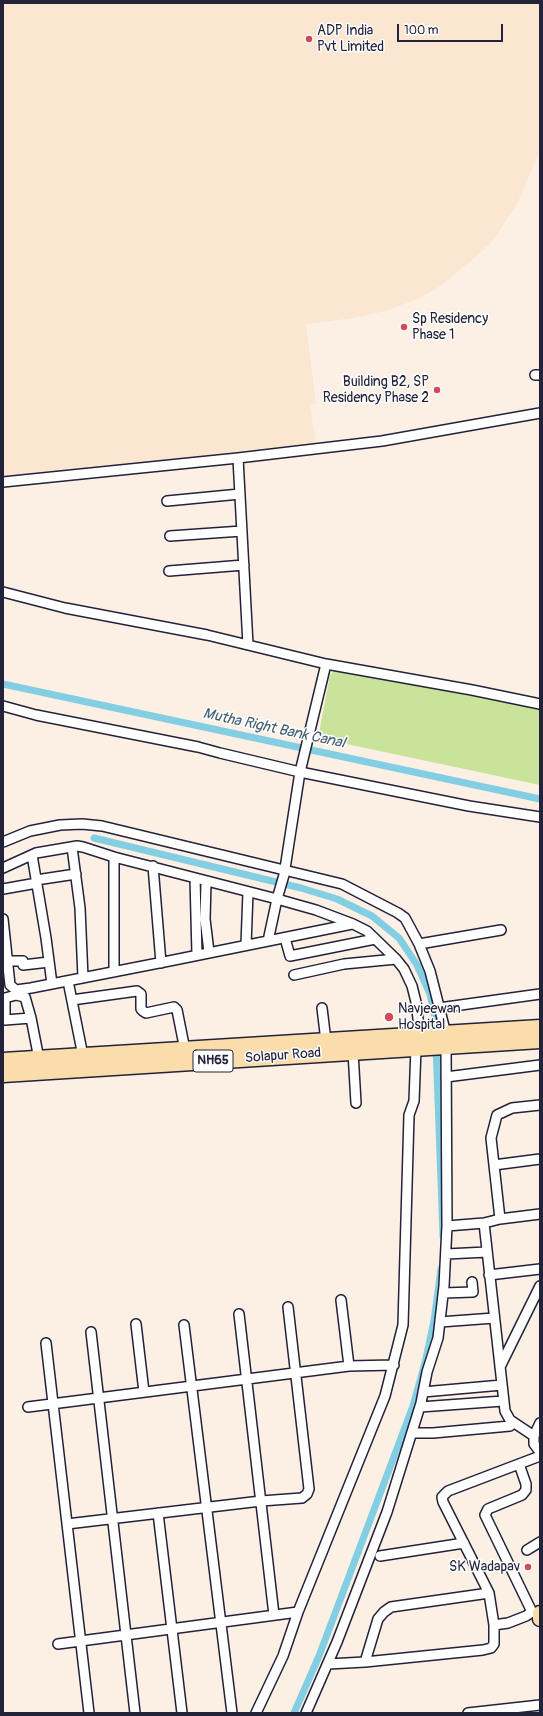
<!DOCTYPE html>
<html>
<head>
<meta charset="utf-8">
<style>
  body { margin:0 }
  #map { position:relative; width:543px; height:1716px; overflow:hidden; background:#fcf0e4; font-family:Pangolin,sans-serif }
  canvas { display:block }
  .frame { position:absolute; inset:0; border:4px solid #22223b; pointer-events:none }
  .scale { position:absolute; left:397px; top:24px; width:106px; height:18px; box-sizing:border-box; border:2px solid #22223b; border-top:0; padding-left:5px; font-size:12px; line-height:14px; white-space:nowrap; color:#22223b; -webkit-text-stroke:3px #fff; paint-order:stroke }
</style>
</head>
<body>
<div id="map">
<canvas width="543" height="1716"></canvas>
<div class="frame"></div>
<div class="scale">100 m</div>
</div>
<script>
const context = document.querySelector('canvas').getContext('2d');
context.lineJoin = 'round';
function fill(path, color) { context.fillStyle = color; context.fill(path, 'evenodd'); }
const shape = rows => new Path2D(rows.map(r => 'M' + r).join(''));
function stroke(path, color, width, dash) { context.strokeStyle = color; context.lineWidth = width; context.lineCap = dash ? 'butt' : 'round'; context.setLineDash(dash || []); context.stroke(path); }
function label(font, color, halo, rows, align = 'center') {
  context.font = font + ' Pangolin,sans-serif'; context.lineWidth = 3; context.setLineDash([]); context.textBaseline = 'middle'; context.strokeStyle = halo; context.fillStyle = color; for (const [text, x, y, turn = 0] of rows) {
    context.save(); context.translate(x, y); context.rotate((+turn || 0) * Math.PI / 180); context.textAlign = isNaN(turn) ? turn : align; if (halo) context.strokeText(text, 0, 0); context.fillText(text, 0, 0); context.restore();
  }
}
fill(shape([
  [3,3,540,3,540,151,518,202,498,233,487,247,443,284,420,298,386,311,353,318,306,324,316,404,310,405,316,447,3,479]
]), '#fae6d1');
fill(shape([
  [335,670,540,709,540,785,318,738,330,675]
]), '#c9e39a');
stroke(shape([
  [3,684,540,799],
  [94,838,301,888,337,899,372,916,399,938,417,965,430,994,435,1017,435,1035],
  [436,1045,443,1236],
  [294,1713,319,1656,413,1406,425,1363,434,1321,441,1269]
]), '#83cee3', 7);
const street = shape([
  [535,375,540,375],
  [238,458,248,645],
  [3,482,238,458,382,441,540,413],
  [167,501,240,494],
  [170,536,242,531],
  [169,571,244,565],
  [3,592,65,608,207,635,326,664,472,690,540,704],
  [3,706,36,715,198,747,220,753,300,772,469,806,540,817],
  [3,842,30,831,60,825,82,824,102,826,342,884,398,913,405,918,419,944,430,971,446,1034],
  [72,847,80,908,83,978],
  [32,855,46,938,52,984],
  [153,866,161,963],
  [3,868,36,853,77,846,83,847,114,857,277,899,316,910,353,924,367,931,396,959,404,969,412,986,416,1002,420,1035,416,1048,414,1101,409,1115,403,1325,385,1396,298,1612,283,1656,256,1713],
  [195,878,197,955],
  [36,880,76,874],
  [206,882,205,919,209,952],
  [3,889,37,883],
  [3,919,10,985,16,990,31,988,174,960,352,924],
  [285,938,290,956,375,939],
  [268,941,277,899,284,875,300,772,326,664],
  [419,944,501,930],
  [246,945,248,892],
  [7,961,23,961,23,965,49,962],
  [114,972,114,857],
  [294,975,344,964,396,959],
  [68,981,83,1056],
  [72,1000,137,991,141,994,141,1009,143,1011,146,1013,174,1007,177,1010,185,1050],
  [322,1008,326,1041],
  [439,1008,540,994],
  [31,1018,5,1020,5,998,16,995,25,997,31,1018,39,1059],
  [353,1052,356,1103],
  [446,1077,540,1065],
  [494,1165,540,1159],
  [500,1219,491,1138,497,1115,512,1108,540,1105],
  [484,1223,505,1411,510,1420,534,1436],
  [447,1226,484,1223,500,1219,540,1214],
  [446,1254,487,1252],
  [489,1275,540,1269],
  [443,1293,473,1292,472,1282],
  [341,1300,349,1366],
  [239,1314,274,1615],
  [440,1322,494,1318],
  [136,1324,144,1392],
  [184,1325,232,1713],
  [91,1332,135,1713],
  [46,1343,89,1713],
  [500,1367,540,1286],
  [423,1392,502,1385],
  [28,1407,349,1366,394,1365],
  [420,1407,503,1401],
  [540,1423,534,1436,534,1444,540,1452],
  [412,1433,433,1433,510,1426],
  [519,1464,526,1484,526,1490,522,1495,488,1509,485,1515,532,1612,540,1613],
  [158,1513,182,1713],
  [67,1524,261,1501,302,1498,307,1494,309,1489,288,1307],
  [527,1550,540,1542],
  [380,1556,464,1543],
  [494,1625,508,1623,526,1616,532,1612],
  [58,1644,298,1612],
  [365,1662,378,1619,384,1612,391,1607,489,1593],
  [328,1664,365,1662,483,1650,491,1648,494,1644,494,1625,489,1593,443,1502,442,1497,448,1491,540,1456],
  [306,1713,337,1642,387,1512,421,1403,427,1372,438,1338,444,1286,447,1226,446,1046],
  [468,1713,540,1705]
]);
const primary = shape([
  [540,1613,540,1619]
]);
const highway = shape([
  [3,1061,540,1028],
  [3,1074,540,1040]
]);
stroke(street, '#22223b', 12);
stroke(primary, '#22223b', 17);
stroke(highway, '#22223b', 19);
stroke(street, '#fff', 9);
stroke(primary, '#faddab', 14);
stroke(highway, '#faddab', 16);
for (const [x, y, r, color] of [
  [309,39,4,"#d1495b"],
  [404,327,4,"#d1495b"],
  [437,390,4,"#d1495b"],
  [389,1017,5,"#d1495b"],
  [528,1567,4,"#d1495b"]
]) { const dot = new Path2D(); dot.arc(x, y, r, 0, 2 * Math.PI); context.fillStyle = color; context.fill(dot); stroke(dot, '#fff', 1.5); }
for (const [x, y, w] of [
  [213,1061,40]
]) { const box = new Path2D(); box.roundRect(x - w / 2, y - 11, w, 22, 3); context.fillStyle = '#fff'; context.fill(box); stroke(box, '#22223b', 1); }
label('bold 13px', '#22223b', null, [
  ["NH65",213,1061]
]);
label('14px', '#22223b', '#fff', [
  ["ADP India",317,31],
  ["Pvt Limited",317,47],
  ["Sp Residency",412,319],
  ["Phase 1",412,335],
  ["Building B2, SP",429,382,"right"],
  ["Residency Phase 2",429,398,"right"],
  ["Navjeewan",398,1009],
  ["Hospital",398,1025],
  ["SK Wadapav",520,1567,"right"]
], 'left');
label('14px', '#22223b', '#fff', [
  ["Solapur Road",283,1056,-4]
]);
label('italic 15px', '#445e76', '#fff', [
  ["Mutha Right Bank Canal",274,729,12]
]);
</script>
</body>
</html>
